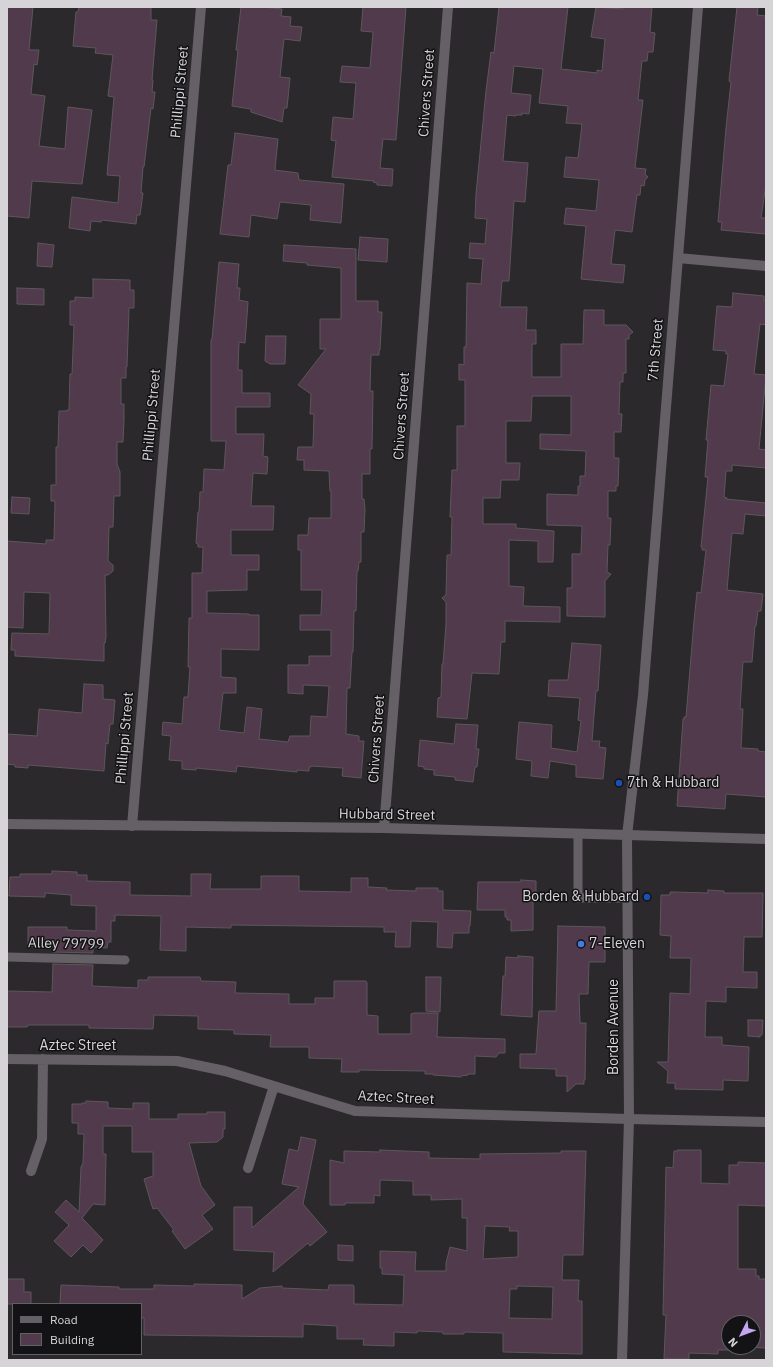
<!DOCTYPE html>
<html>
<head>
<meta charset="utf-8">
<style>
  body { margin:0 }
  #map { position:relative; width:773px; height:1367px; overflow:hidden; background:#2c292d; font-family:"IBM Plex Sans",sans-serif }
  canvas { display:block }
  .frame { position:absolute; inset:0; border:8px solid #d6d4d7; pointer-events:none }
  .legend { position:absolute; left:12px; top:1303px; width:130px; height:52px; box-sizing:border-box; background:#131214; border:1px solid #616062; margin:0; padding:5px 7px; list-style:none; font-size:12px; color:#d6d4d7 }
  .legend li { display:flex; align-items:center; gap:8px; height:20px }
  .legend b { width:20px; border:1px solid #616062 }
  .north { position:absolute; left:721px; top:1315px; width:40px; height:40px; box-sizing:border-box; background:#131214; border:1px solid #616062; border-radius:50%; rotate:228deg; font-size:11px; font-weight:700; line-height:16px; text-align:center; color:#d6d4d7 }
  .north::after { content:''; display:block; margin:auto; width:14px; height:18px; background:#c3a7f2; clip-path:polygon(50% 0,100% 100%,50% 72%,0 100%) }
</style>
</head>
<body>
<div id="map">
<canvas width="773" height="1367"></canvas>
<div class="frame"></div>
<ul class="legend">
<li><b style="height:5px;background:#646065"></b>Road</li>
<li><b style="height:11px;background:#503a4c"></b>Building</li>
</ul>
<div class="north">N</div>
</div>
<script>
const context = document.querySelector('canvas').getContext('2d');
context.lineJoin = 'round';
function fill(path, color) { context.fillStyle = color; context.fill(path, 'evenodd'); }
const shape = rows => new Path2D(rows.map(r => 'M' + r).join(''));
function stroke(path, color, width, dash) { context.strokeStyle = color; context.lineWidth = width; context.lineCap = dash ? 'butt' : 'round'; context.setLineDash(dash || []); context.stroke(path); }
function label(font, color, halo, rows, align = 'center') {
  context.font = font + ' "IBM Plex Sans",sans-serif'; context.lineWidth = 3; context.setLineDash([]); context.textBaseline = 'middle'; context.strokeStyle = halo; context.fillStyle = color; for (const [text, x, y, turn = 0] of rows) {
    context.save(); context.translate(x, y); context.rotate((+turn || 0) * Math.PI / 180); context.textAlign = isNaN(turn) ? turn : align; if (halo) context.strokeText(text, 0, 0); context.fillText(text, 0, 0); context.restore();
  }
}
const building = shape([
  [7,7,33,7,29,50,39,50,37,65,34,64,31,94,45,96,39,146,65,149,68,107,92,110,82,184,32,181,29,218,7,216,7,7],
  [79,7,151,7,151,20,157,20,152,80,153,80,152,92,155,92,153,109,151,108,144,167,143,167,141,193,143,193,140,215,137,215,136,224,102,220,101,222,91,221,90,231,69,228,72,197,118,203,120,176,107,175,114,97,108,96,113,55,95,53,96,48,73,46,76,12,78,12,79,7],
  [241,7,263,7,282,9,281,16,291,17,290,26,302,27,300,41,284,39,280,77,290,78,287,108,284,108,282,122,251,112,251,109,232,106,238,50,236,50,241,7],
  [363,7,406,7,396,140,383,139,380,168,393,169,392,186,377,185,377,183,373,182,374,181,332,177,336,141,331,140,333,117,353,119,356,83,340,82,342,66,370,68,373,32,361,31,363,7],
  [499,7,568,7,561,69,597,73,597,70,602,71,605,39,591,37,596,7,623,9,623,7,652,7,650,32,655,33,653,52,648,52,647,61,642,61,638,100,643,100,635,168,646,169,645,174,648,177,645,180,644,186,641,185,640,195,637,195,632,232,615,230,611,264,625,265,623,283,581,279,586,226,564,224,566,208,596,211,599,180,564,177,566,157,578,158,582,124,566,123,568,106,539,103,543,69,514,66,511,93,531,95,529,114,522,113,522,115,516,115,516,116,507,115,503,161,528,163,525,202,514,201,509,281,502,281,500,307,527,307,526,330,536,330,536,344,532,344,532,377,561,377,561,344,583,344,584,310,604,310,604,325,626,325,633,332,629,335,629,339,626,339,626,373,623,373,623,382,620,382,619,414,622,414,621,432,614,432,614,458,619,458,618,486,616,486,616,491,608,491,608,518,611,518,610,545,608,545,607,572,611,574,605,581,605,617,567,616,567,588,572,588,572,554,581,554,582,526,547,525,547,494,578,495,578,486,580,486,580,476,585,476,586,451,540,449,540,434,571,435,571,396,532,396,531,421,506,421,506,463,520,463,519,480,501,480,500,498,483,498,483,524,516,524,516,528,554,531,553,562,538,562,538,541,509,540,509,586,524,587,523,606,560,607,560,622,505,621,505,642,501,642,499,674,472,673,467,719,437,717,438,698,441,697,442,664,443,664,446,624,446,602,442,598,446,595,447,555,451,555,452,517,450,517,452,470,457,470,457,426,465,426,465,380,459,380,459,364,464,365,464,347,466,347,467,283,481,284,483,259,469,258,470,243,485,244,487,219,475,218,476,194,486,91,491,52,494,53,499,7],
  [737,7,758,7,757,15,766,16,766,184,761,218,766,218,766,234,721,230,722,222,718,222,726,128,731,82,729,81,737,7],
  [235,133,278,139,275,170,298,173,299,180,344,184,341,223,310,220,311,205,280,202,277,219,251,215,249,237,220,234,228,165,231,165,235,133],
  [360,237,388,239,387,262,358,260,360,237],
  [38,243,54,245,52,267,37,266,38,243],
  [284,245,356,249,356,301,378,301,378,312,382,312,380,350,379,351,379,355,371,355,370,391,373,391,372,449,370,449,370,474,362,474,362,499,364,499,365,509,364,532,361,532,361,562,359,562,358,571,357,571,356,611,354,611,353,652,352,652,350,688,347,688,346,734,359,736,359,741,364,741,361,778,342,776,343,768,311,766,311,767,309,767,309,771,297,770,297,772,237,766,236,772,196,768,196,770,182,769,182,761,169,760,171,736,162,735,163,722,182,724,184,697,188,697,190,667,188,667,189,618,192,618,192,573,202,573,203,547,198,547,198,544,196,543,198,512,199,512,200,492,203,492,204,469,224,470,226,441,211,441,211,340,212,339,219,262,239,264,237,288,240,288,239,300,248,302,245,343,239,342,238,370,242,370,242,393,270,393,270,407,236,407,236,434,264,434,263,456,268,457,267,474,253,473,251,506,274,506,273,530,231,530,231,555,259,555,259,570,247,570,247,590,207,591,207,613,249,614,249,615,259,615,259,650,221,649,221,677,236,678,236,693,223,693,219,730,244,733,247,707,262,709,259,739,288,742,290,736,310,736,311,716,327,717,329,686,303,685,303,694,288,693,288,665,309,665,309,656,331,656,331,630,300,630,300,615,321,615,322,590,301,590,301,550,298,550,298,535,308,535,309,518,331,518,331,491,330,491,329,471,304,470,304,460,297,460,298,447,313,447,314,414,310,414,311,394,298,385,326,349,320,349,320,319,341,319,341,268,307,265,307,263,283,261,284,245],
  [93,279,130,280,130,290,134,290,134,308,129,308,127,367,126,367,126,378,121,378,121,404,124,404,124,420,123,442,117,442,117,464,120,472,120,496,114,496,113,527,109,527,108,561,113,565,113,571,108,575,105,575,106,637,105,643,104,643,104,661,15,656,15,650,11,650,12,633,49,634,50,593,24,592,23,628,7,627,7,541,46,544,46,540,54,540,55,501,51,501,51,485,56,485,56,447,58,447,59,411,67,411,67,410,69,410,70,374,72,374,74,325,70,325,70,301,75,301,75,297,93,298,93,279],
  [17,288,44,289,44,305,17,304,17,288],
  [733,293,764,296,764,301,766,301,766,325,760,324,754,374,766,375,759,449,766,450,766,468,732,465,732,471,726,471,724,497,727,498,726,499,766,503,766,516,745,514,743,534,732,533,727,590,763,594,761,611,758,611,756,626,755,626,752,662,743,662,740,709,743,709,741,748,758,749,758,751,766,752,766,797,726,794,725,809,677,806,683,719,684,719,684,717,686,717,694,621,697,592,701,593,706,550,702,550,702,547,701,547,708,477,705,477,708,440,706,440,711,385,724,386,728,354,726,354,726,351,713,350,717,306,732,307,733,293],
  [266,336,286,336,285,364,270,364,265,361,266,336],
  [12,497,30,498,29,514,11,513,12,497],
  [572,643,601,645,598,691,596,691,592,741,600,741,599,747,606,748,603,779,576,777,576,765,550,761,548,778,531,776,532,761,516,759,519,722,552,725,551,748,577,752,581,721,578,720,580,698,548,696,549,680,568,680,572,643],
  [84,684,103,685,103,699,115,700,113,724,110,724,108,744,106,743,104,771,28,765,28,768,15,767,15,765,7,764,7,734,37,736,39,709,82,713,84,684],
  [456,724,478,725,476,749,479,749,477,767,475,767,473,782,455,780,455,777,434,775,434,770,424,769,424,767,418,766,420,740,454,744,456,724],
  [52,871,77,872,77,875,87,875,87,881,130,882,130,895,191,896,191,874,211,874,210,889,261,889,261,876,299,876,299,891,351,892,351,878,368,878,368,887,387,888,386,890,416,891,416,888,438,888,438,891,443,891,443,910,471,911,470,926,469,926,469,933,453,933,452,948,437,947,438,922,411,921,410,947,395,947,396,932,384,932,384,927,231,925,231,928,186,927,186,951,160,950,161,916,115,915,115,921,111,921,111,942,108,942,107,948,93,947,93,953,53,952,53,946,28,946,28,927,67,927,67,930,96,931,96,906,71,905,71,895,45,893,45,897,9,896,10,877,20,877,20,874,52,874,52,871],
  [521,880,536,881,536,900,533,899,533,930,511,931,511,920,507,920,507,917,505,917,505,910,477,910,478,882,521,882,521,880],
  [708,890,724,891,724,893,763,893,762,937,744,937,743,972,757,972,757,988,726,987,726,1002,706,1001,705,1037,722,1037,722,1045,749,1047,748,1081,723,1080,723,1090,675,1089,675,1083,667,1083,668,1071,657,1062,668,1062,670,993,690,994,691,958,670,958,671,936,660,935,661,895,670,895,670,892,673,892,708,893,708,890],
  [558,926,605,927,605,962,589,962,588,994,579,994,580,1023,586,1023,585,1080,584,1080,584,1084,576,1084,567,1092,567,1076,556,1076,556,1069,520,1068,520,1054,536,1054,539,1011,556,1011,558,926],
  [518,956,533,957,532,1017,501,1015,503,976,505,976,506,957,518,958,518,956],
  [53,964,93,965,92,986,138,988,138,980,148,980,148,977,200,977,201,981,236,982,235,993,289,994,289,1004,315,1004,315,998,334,998,334,981,366,981,367,983,367,1015,378,1016,378,1034,411,1034,411,1014,414,1013,438,1013,437,1037,505,1039,505,1053,499,1053,496,1057,475,1056,475,1074,468,1074,468,1075,461,1076,461,1077,433,1075,433,1074,425,1074,425,1071,359,1070,359,1072,341,1072,342,1059,309,1058,309,1047,270,1047,271,1035,234,1034,234,1030,198,1029,198,1016,154,1015,153,1029,89,1028,89,1025,28,1025,27,1027,7,1027,7,991,52,992,53,964],
  [426,977,441,977,440,1012,426,1011,426,977],
  [748,1020,763,1020,762,1035,760,1035,760,1037,748,1036,748,1020],
  [86,1101,108,1102,108,1108,133,1109,133,1103,149,1103,149,1119,178,1119,178,1114,207,1114,207,1112,225,1112,225,1129,223,1129,223,1137,217,1142,189,1143,201,1186,215,1205,202,1215,213,1229,185,1249,172,1231,174,1230,157,1208,153,1209,151,1203,144,1179,153,1176,153,1152,132,1152,132,1126,103,1126,103,1154,106,1154,105,1205,93,1204,82,1218,103,1240,91,1253,83,1245,71,1257,54,1241,69,1225,55,1212,66,1200,79,1212,81,1167,83,1163,84,1134,78,1134,78,1123,72,1123,72,1104,82,1104,82,1103,86,1103,86,1101],
  [301,1137,316,1140,303,1204,327,1232,310,1246,308,1243,273,1272,274,1252,234,1250,234,1207,252,1207,252,1228,299,1187,282,1184,289,1149,298,1151,301,1137],
  [380,1150,429,1152,429,1158,480,1159,480,1154,561,1153,561,1151,586,1151,583,1255,563,1255,562,1280,579,1280,578,1301,582,1301,582,1354,503,1352,503,1333,464,1332,464,1334,443,1334,443,1332,417,1331,417,1333,394,1332,394,1346,363,1345,364,1339,337,1339,337,1326,303,1324,303,1337,144,1335,144,1318,141,1318,141,1304,60,1304,61,1285,119,1287,119,1289,154,1289,154,1285,194,1286,194,1284,242,1285,242,1299,260,1288,282,1286,282,1288,328,1290,329,1285,353,1285,354,1286,354,1304,403,1305,404,1275,382,1274,382,1268,380,1268,380,1251,416,1252,415,1271,446,1271,446,1263,450,1247,467,1251,467,1218,462,1218,462,1199,431,1200,431,1195,413,1195,413,1181,380,1180,380,1196,374,1195,374,1203,345,1203,345,1205,330,1205,330,1160,344,1163,344,1151,380,1152,380,1150],
  [485,1226,510,1227,509,1231,518,1231,518,1257,483,1259,485,1226],
  [517,1286,553,1287,552,1319,509,1318,510,1289,517,1289,517,1286],
  [678,1150,701,1150,701,1183,729,1184,729,1165,738,1165,738,1162,766,1163,766,1206,738,1205,738,1269,756,1269,756,1276,759,1276,759,1279,766,1279,766,1348,744,1347,743,1350,718,1350,718,1354,689,1353,689,1359,664,1359,666,1315,663,1315,666,1167,673,1168,674,1151,678,1151,678,1150],
  [729,1323,753,1323,753,1347,729,1347,729,1323],
  [338,1245,353,1246,353,1261,338,1260,338,1245],
  [7,1279,24,1279,24,1292,31,1292,31,1304,7,1304,7,1279]
]);
fill(building, '#503a4c');
stroke(building, '#5d575c', 1);
stroke(shape([
  [578,834,578,898,627,898],
  [7,957,125,960]
]), '#646065', 9);
stroke(shape([
  [678,258,766,266],
  [132,826,201,7],
  [384,828,448,7],
  [7,1059,177,1061,225,1071,355,1111,629,1119,766,1122],
  [248,1168,274,1086],
  [31,1171,42,1139,43,1059]
]), '#646065', 10);
stroke(shape([
  [622,1360,629,1119,627,836,643,695,698,7]
]), '#646065', 10);
stroke(shape([
  [7,824,384,828,766,839]
]), '#646065', 10);
for (const [x, y, r, color] of [
  [619,783,4,"#1a4fb4"],
  [647,897,4,"#1a4fb4"],
  [581,944,4,"#3f7fe0"]
]) { const dot = new Path2D(); dot.arc(x, y, r, 0, 2 * Math.PI); context.fillStyle = color; context.fill(dot); stroke(dot, '#131214', 1.5); }
label('14px', '#d6d4d7', '#131214', [
  ["Phillippi Street",180,92,-85],
  ["Chivers Street",427,93,-86],
  ["7th Street",656,350,-85],
  ["Phillippi Street",152,415,-85],
  ["Chivers Street",402,416,-86],
  ["Phillippi Street",125,738,-85],
  ["Chivers Street",377,739,-86],
  ["Hubbard Street",387,815,1],
  ["Alley 79799",66,944,1],
  ["Borden Avenue",614,1027,-90],
  ["Aztec Street",78,1046],
  ["Aztec Street",396,1098,3]
]);
label('14px', '#d6d4d7', '#131214', [
  ["7th & Hubbard",627,783],
  ["Borden & Hubbard",639,897,"right"],
  ["7-Eleven",589,944]
], 'left');
</script>
</body>
</html>
